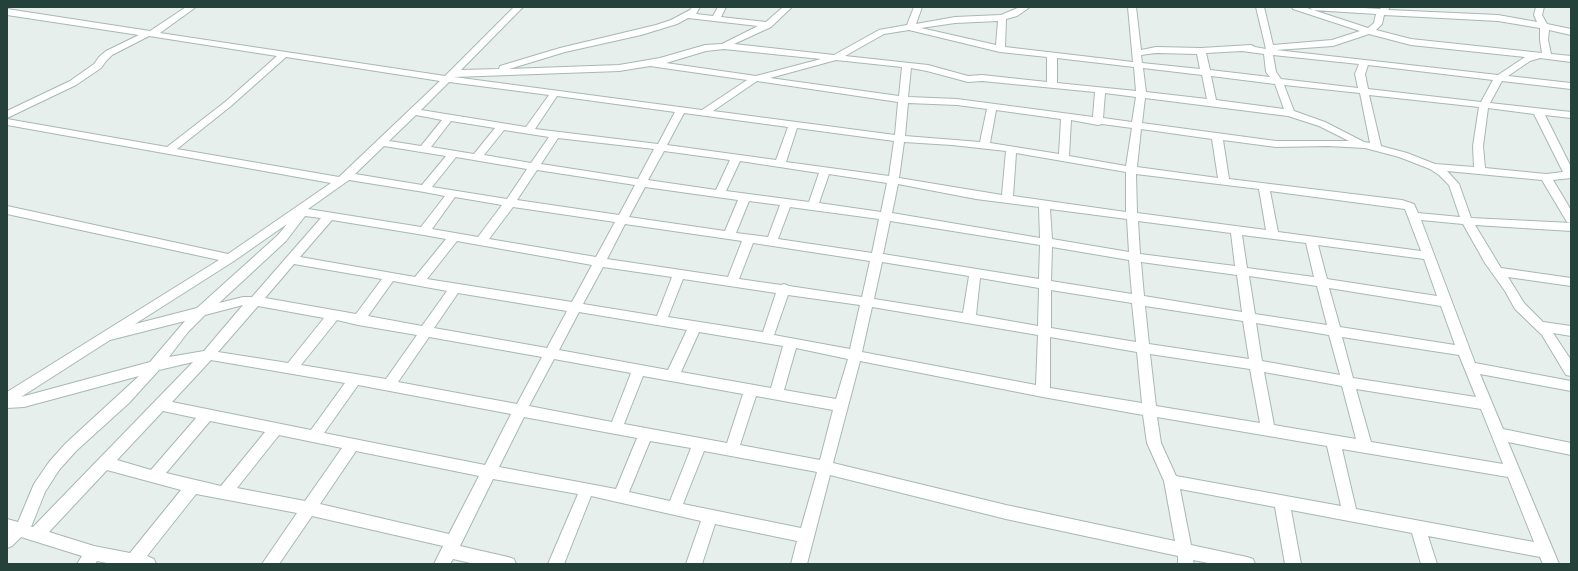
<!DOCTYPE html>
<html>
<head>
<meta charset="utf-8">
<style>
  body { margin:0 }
  #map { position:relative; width:1578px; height:571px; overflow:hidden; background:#e6efeb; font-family:"Golos Text",sans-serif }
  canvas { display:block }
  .frame { position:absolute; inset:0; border:8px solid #24423a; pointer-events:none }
</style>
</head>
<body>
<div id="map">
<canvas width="1578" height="571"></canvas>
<div class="frame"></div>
</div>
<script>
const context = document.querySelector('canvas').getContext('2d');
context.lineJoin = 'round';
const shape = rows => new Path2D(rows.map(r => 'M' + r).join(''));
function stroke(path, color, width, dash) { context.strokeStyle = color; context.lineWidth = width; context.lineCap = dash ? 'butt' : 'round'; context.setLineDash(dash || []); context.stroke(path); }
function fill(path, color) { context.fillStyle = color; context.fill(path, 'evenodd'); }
const minor = shape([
  [186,7,196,7,160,33,445,76,514,7,523,7,461,70,499,69,500,66,560,48,656,25,671,20,690,10,692,7,700,7,696,14,713,16,718,7,726,7,721,17,766,22,783,7,792,7,771,27,734,44,834,55,879,30,907,25,914,7,922,7,916,24,955,17,1001,15,1020,7,1030,7,1017,16,1006,19,1005,47,1133,62,1128,7,1136,7,1141,50,1156,47,1201,48,1251,45,1255,47,1266,49,1256,7,1264,7,1273,45,1332,40,1360,31,1293,9,1292,7,1304,7,1368,28,1374,23,1376,14,1313,10,1309,7,1348,7,1380,9,1382,7,1390,7,1388,10,1498,15,1537,22,1534,15,1536,7,1544,7,1542,15,1547,24,1571,29,1571,35,1549,30,1548,40,1551,54,1571,56,1571,62,1540,58,1530,61,1508,76,1571,83,1571,89,1502,81,1490,103,1571,112,1571,118,1545,115,1571,167,1571,178,1553,180,1571,210,1571,223,1567,222,1542,180,1447,171,1459,184,1471,218,1571,223,1571,231,1475,225,1501,268,1571,278,1571,286,1508,277,1524,303,1543,322,1571,326,1571,336,1553,333,1571,360,1571,376,1566,375,1542,335,1515,309,1505,291,1485,263,1463,224,1421,220,1475,363,1571,381,1571,391,1480,374,1503,429,1571,443,1571,455,1508,442,1559,564,1543,564,1540,557,1428,536,1437,564,1421,564,1412,533,1291,510,1301,564,1285,564,1275,507,1180,489,1191,545,1247,557,1253,559,1255,564,1213,564,1193,560,1194,564,1178,564,1178,556,1006,519,830,475,807,564,791,564,797,541,715,524,702,564,686,564,701,521,591,496,564,564,548,564,578,494,493,479,460,546,508,557,514,559,516,564,475,564,453,559,450,564,434,564,443,546,312,516,279,564,262,564,297,513,196,494,147,556,154,559,156,564,112,564,97,561,95,564,77,564,82,556,21,537,12,546,7,548,7,519,18,522,34,484,49,462,66,443,139,376,24,407,7,408,7,392,219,260,7,214,7,206,228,254,331,183,7,125,7,119,167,147,225,102,277,56,149,36,112,55,106,61,101,68,76,85,7,118,7,111,70,81,94,64,99,57,106,51,139,35,7,15,7,9,150,31,186,7],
  [1384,15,1498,21,1540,28,1540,40,1542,53,1411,39,1376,30,1382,24,1384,15],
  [688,18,758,26,722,44,705,45,660,58,619,65,509,69,565,52,641,35,677,24,688,18],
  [998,21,996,45,921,28,955,23,998,21],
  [909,30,1000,52,1047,57,1047,82,982,75,968,76,928,65,845,56,884,34,909,30],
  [1369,34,1411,45,1525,57,1498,75,1276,50,1333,46,1369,34],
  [724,49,821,59,756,76,666,63,706,51,724,49],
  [1242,51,1264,54,1266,72,1270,77,1210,70,1206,53,1242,51],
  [1156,53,1197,54,1200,69,1142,63,1141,55,1156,53],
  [1273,55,1359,64,1355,74,1358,88,1281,79,1276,72,1273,55],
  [286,57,440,81,339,177,177,149,231,106,286,57],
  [1057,58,1134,67,1136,91,1057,83,1057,58],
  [836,60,902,67,899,96,770,78,836,60],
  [1368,65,1493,80,1481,102,1368,89,1365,74,1368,65],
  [650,66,747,80,702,110,454,77,619,71,650,66],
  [911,68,927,71,968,82,982,81,1095,92,1093,117,957,99,908,97,911,68],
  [1143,68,1202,75,1207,99,1146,92,1143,68],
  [1211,76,1275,84,1284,109,1216,100,1211,76],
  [757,81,898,102,895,135,713,111,757,81],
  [449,82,549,95,526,127,421,110,449,82],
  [1284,85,1360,93,1370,143,1364,142,1325,122,1294,111,1284,85],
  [1105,93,1136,97,1132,122,1103,118,1105,93],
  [1369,95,1479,107,1473,146,1474,167,1435,164,1407,153,1381,146,1369,95],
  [557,96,675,112,658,144,535,129,557,96],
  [1145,98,1288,116,1319,126,1349,141,1276,141,1142,123,1145,98],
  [908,103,957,105,987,109,980,142,905,136,908,103],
  [1488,108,1534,114,1563,172,1546,174,1485,168,1483,146,1488,108],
  [996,110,1061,119,1059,154,990,143,996,110],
  [684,113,788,127,776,160,667,145,684,113],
  [416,115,442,120,421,146,389,141,416,115],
  [1071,120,1098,125,1102,124,1132,128,1126,166,1069,156,1071,120],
  [451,121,495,128,474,154,431,147,451,121],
  [797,128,894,141,889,176,786,162,797,128],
  [1141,129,1212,139,1218,178,1137,167,1141,129],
  [504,130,549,137,531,163,484,155,504,130],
  [558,138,654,149,638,179,541,164,558,138],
  [1223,140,1276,147,1328,146,1365,148,1399,157,1430,169,1439,175,1449,185,1460,217,1418,213,1414,204,1402,200,1229,179,1223,140],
  [904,142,952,145,1006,151,1002,195,899,178,904,142],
  [384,146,446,156,422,185,355,174,384,146],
  [664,151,730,160,716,190,648,180,664,151],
  [1016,153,1126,172,1126,212,1013,196,1016,153],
  [456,157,527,169,507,199,432,187,456,157],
  [740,161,819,173,809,202,726,191,740,161],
  [537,170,635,185,619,215,517,200,537,170],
  [829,174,887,183,881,212,819,203,829,174],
  [1136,174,1259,189,1266,230,1137,213,1136,174],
  [349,180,424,192,445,196,421,227,308,209,349,180],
  [898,184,976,199,1039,207,1040,238,892,213,898,184],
  [645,187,738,200,725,231,629,217,645,187],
  [1270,191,1405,209,1421,251,1278,232,1270,191],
  [455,197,502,205,478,237,432,229,455,197],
  [749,201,780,205,768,237,736,233,749,201],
  [513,207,615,222,596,257,489,239,513,207],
  [790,207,879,219,872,253,778,239,790,207],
  [1050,209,1127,219,1129,252,1052,239,1050,209],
  [305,216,321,218,252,297,243,297,219,303,286,241,305,216],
  [332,220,424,235,446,239,415,277,300,257,332,220],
  [890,221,1040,245,1039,279,883,254,890,221],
  [1138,221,1231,233,1235,266,1140,254,1138,221],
  [287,224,278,235,197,308,135,324,234,261,287,224],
  [625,224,742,241,728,277,607,259,625,224],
  [1242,235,1306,243,1314,277,1247,268,1242,235],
  [457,241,592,265,572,302,427,279,457,241],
  [753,243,870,261,862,297,789,286,784,284,781,285,739,279,753,243],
  [1318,245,1424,259,1437,296,1327,279,1318,245],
  [1052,247,1129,260,1132,294,1051,281,1052,247],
  [882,262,969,276,963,313,874,299,882,262],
  [1141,262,1237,275,1242,312,1144,296,1141,262],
  [294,264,382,279,356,314,265,298,294,264],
  [603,267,672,277,657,316,583,304,603,267],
  [1249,276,1317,286,1327,325,1255,314,1249,276],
  [980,278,1039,288,1038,326,976,315,980,278],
  [683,279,776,293,763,332,668,317,683,279],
  [393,281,447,291,422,326,368,316,393,281],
  [1329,288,1441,306,1455,345,1340,327,1329,288],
  [1051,290,1132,303,1136,342,1051,328,1051,290],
  [458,293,567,311,547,348,434,328,458,293],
  [788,295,860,305,850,349,774,335,788,295],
  [243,305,204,351,169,357,188,332,205,315,243,305],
  [258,306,324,318,288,363,218,352,258,306],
  [1145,306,1243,321,1249,359,1149,344,1145,306],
  [872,307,1038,335,1036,385,862,352,872,307],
  [579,312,687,330,668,370,559,350,579,312],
  [337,320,358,325,417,335,386,379,301,365,337,320],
  [185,321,150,362,21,397,110,340,185,321],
  [1256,323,1329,335,1340,375,1262,361,1256,323],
  [699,332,783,346,771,388,681,372,699,332],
  [429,337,542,357,517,404,398,382,429,337],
  [1050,337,1137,352,1142,403,1050,388,1050,337],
  [1342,337,1459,355,1476,397,1353,378,1342,337],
  [796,348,848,359,836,399,784,390,796,348],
  [1150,354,1250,369,1260,423,1156,406,1150,354],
  [554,359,631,373,612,422,529,406,554,359],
  [211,360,345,383,311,430,172,402,211,360],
  [860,361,1043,397,1143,415,1147,443,1164,481,1175,541,1006,505,833,463,860,361],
  [193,362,33,527,31,527,45,492,59,470,76,451,129,403,159,370,193,362],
  [1264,372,1342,386,1356,439,1274,425,1264,372],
  [643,376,743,394,727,443,624,424,643,376],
  [358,385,511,414,485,465,324,433,358,385],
  [1356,389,1481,409,1503,464,1371,442,1356,389],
  [756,396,833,410,820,460,740,445,756,396],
  [163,411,196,418,151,470,117,460,163,411],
  [524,417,637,438,616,489,499,467,524,417],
  [1157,417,1327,446,1341,506,1176,476,1161,443,1157,417],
  [210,421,265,432,221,486,166,473,210,421],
  [279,435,342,448,305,501,237,488,279,435],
  [650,441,691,448,670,501,629,492,650,441],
  [1342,449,1508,477,1534,542,1356,509,1342,449],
  [356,451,479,476,449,534,320,504,356,451],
  [704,451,817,472,801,528,683,504,704,451],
  [107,470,181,490,130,553,94,546,49,532,107,470]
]);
stroke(minor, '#a8b8b2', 2);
fill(minor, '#fff');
</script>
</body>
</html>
